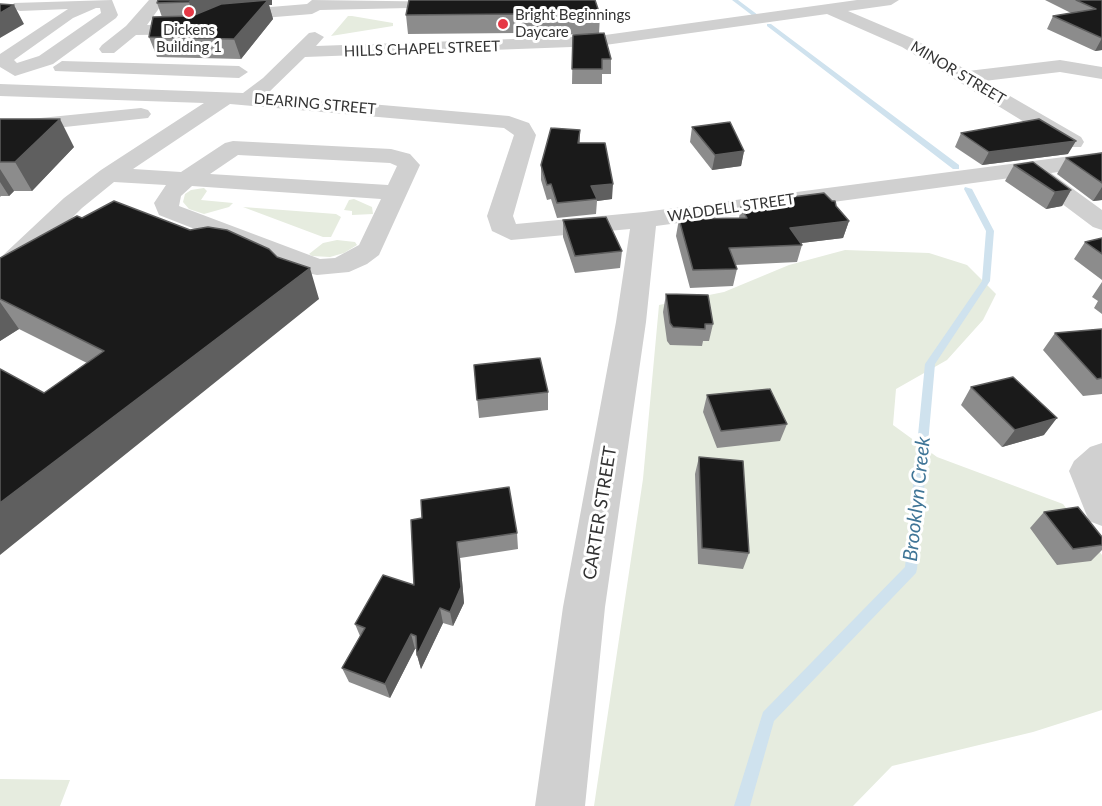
<!DOCTYPE html>
<html>
<head>
<meta charset="utf-8">
<style>
  body { margin:0 }
  canvas { display:block; background:#fff }
</style>
</head>
<body>
<canvas width="1102" height="806"></canvas>
<script>
const context = document.querySelector('canvas').getContext('2d');
context.lineJoin = 'round';
function fill(path, color) { context.fillStyle = color; context.fill(path, 'evenodd'); }
const shape = rows => new Path2D(rows.map(r => 'M' + r).join(''));
function stroke(path, color, width, dash) { context.strokeStyle = color; context.lineWidth = width; context.lineCap = dash ? 'butt' : 'round'; context.setLineDash(dash || []); context.stroke(path); }
function label(font, color, halo, rows, align = 'center') {
  context.font = font + ' Lato,sans-serif'; context.lineWidth = 6; context.setLineDash([]); context.textBaseline = 'middle'; context.strokeStyle = halo; context.fillStyle = color; for (const [text, x, y, turn = 0] of rows) {
    context.save(); context.translate(x, y); context.rotate((+turn || 0) * Math.PI / 180); context.textAlign = isNaN(turn) ? turn : align; if (halo) context.strokeText(text, 0, 0); context.fillText(text, 0, 0); context.restore();
  }
}
fill(shape([
  [348,16,352,16,393,23,393,26,331,36],
  [204,188,207,191,201,200,233,203,229,207,204,214,189,209,183,202,185,194,191,190],
  [354,199,372,207,373,214,352,215,352,211,344,210,349,200],
  [243,207,336,214,341,217,331,237,323,237],
  [337,240,355,242,357,245,344,253,330,257,312,256,309,254,323,243],
  [845,250,929,253,967,265,996,294,983,320,947,360,896,389,893,425,937,457,1063,504,1102,555,1102,710,1033,732,892,766,853,806,594,806,643,479,659,305,724,292,789,265],
  [0,779,70,780,60,806,0,806]
]), '#e6ecdf');
fill(shape([
  [732,0,738,0,758,15,753,16,732,0],
  [767,24,771,24,959,165,959,169,953,169,767,26,767,24],
  [965,187,972,189,994,231,990,281,935,364,917,569,916,573,774,721,750,806,734,806,763,712,905,567,925,364,982,281,986,231,964,189,965,187]
]), '#cfe2ee');
fill(shape([
  [112,0,118,15,116,18,53,64,15,76,0,67,0,54,68,9,20,11,14,9,12,6,14,3,112,0],
  [96,8,100,8,101,13,39,56,17,63,14,60,73,18,96,8],
  [149,0,165,0,147,25,196,24,222,11,307,4,312,0,461,2,453,7,320,10,312,14,226,21,199,34,136,35,114,53,102,53,99,49,102,45,126,26,149,0],
  [857,0,899,0,891,5,848,11,914,39,968,71,1060,60,1102,67,1102,79,1060,72,984,81,1081,137,1084,142,1081,147,1065,147,902,47,827,14,598,46,305,57,266,95,509,116,529,123,536,135,513,216,516,224,644,212,1102,152,1102,166,1051,173,1102,210,1102,230,1093,227,1025,176,656,226,646,322,605,607,585,806,535,806,563,607,616,322,630,229,511,240,492,231,487,216,514,135,504,128,230,104,133,169,181,172,225,143,233,141,391,149,410,154,420,165,379,255,367,264,349,272,317,275,307,273,159,215,154,203,166,185,114,182,82,208,10,279,0,281,0,258,64,198,101,170,204,103,0,96,0,84,243,93,263,78,309,33,315,32,324,37,316,46,598,36,857,0],
  [238,155,390,163,397,166,388,185,210,174,238,155],
  [192,186,381,199,359,245,335,258,320,259,179,206,181,196,192,186],
  [62,61,239,66,248,72,239,78,55,71,53,67,62,61],
  [141,108,148,110,151,114,148,118,0,134,0,122,141,108],
  [1102,443,1102,526,1089,521,1069,471,1074,461,1090,447,1102,443]
]), '#d0d0d0');
fill(shape([
  [158,0,272,0,272,5,269,5,273,19,241,59,157,57,149,37,162,17,157,3],
  [409,0,600,15,599,34,516,35,516,33,408,34,406,15],
  [1045,0,1102,0,1102,50,1095,51,1047,29,1053,16,1071,13],
  [573,35,611,59,611,74,602,74,602,84,572,84],
  [0,119,74,147,32,191,14,191,9,196,1,196,0,197],
  [692,127,744,151,741,166,712,170,690,142],
  [580,130,580,143,612,199,597,201,596,214,557,218,551,199,547,200,541,180,541,165],
  [961,133,1068,154,982,165,955,147],
  [1102,153,1102,200,1093,201,1057,174,1066,158],
  [1014,165,1071,190,1062,206,1046,209,1005,181],
  [784,198,836,206,849,221,843,238,801,243,802,245,797,262,735,265,737,269,733,286,690,288,676,236,679,219,739,218,741,207,782,204],
  [82,218,319,299,44,393,87,363,19,329,0,341,0,258],
  [563,220,622,251,620,268,575,273,563,237],
  [1102,238,1102,280,1074,259,1085,242],
  [1102,282,1102,314,1094,308,1098,301,1092,297],
  [666,294,713,324,709,341,703,341,702,346,670,345,667,341,663,312],
  [1102,329,1102,394,1083,396,1043,350,1055,333],
  [474,365,548,392,548,410,479,418],
  [971,387,1044,435,1002,447,961,405],
  [707,395,787,424,780,441,717,448,703,412],
  [699,457,749,553,743,569,698,564,695,474],
  [1044,512,1102,537,1102,550,1091,561,1057,565,1030,528],
  [411,520,517,533,518,549,460,558,464,603,453,626,443,623,421,669,417,655,417,649,415,649,390,698,349,682,342,668,360,636,355,624,414,585]
]), '#8c8c8c');
fill(shape([
  [194,0,272,0,272,5,269,5,273,19,241,59,234,39,195,22,189,2],
  [14,5,24,24,0,38,0,13],
  [1102,38,1102,50,1095,51],
  [60,119,74,147,32,191,15,162],
  [1076,141,1068,154,982,165,989,152],
  [744,151,741,166,712,170,715,155],
  [0,169,14,191,9,196,0,182],
  [613,184,612,199,597,201,597,199,591,186],
  [1102,187,1102,200,1093,201],
  [1071,190,1062,206,1046,209,1055,192],
  [849,221,843,238,785,245,790,228],
  [310,268,319,299,0,555,0,503],
  [0,302,19,329,0,341],
  [1057,418,1044,435,1002,447,1015,430],
  [457,542,460,558,464,603,453,626,450,612],
  [440,608,443,623,421,669,417,655],
  [411,634,415,649,390,698,385,684]
]), '#5f5f5f');
const building = shape([
  [158,0,194,0,189,2,157,3,158,0],
  [268,0,234,39,149,37,153,17,192,16,221,4,268,0],
  [409,0,595,0,600,15,515,17,515,14,406,15,409,0],
  [1076,0,1102,0,1102,38,1053,16,1096,9,1076,0],
  [0,4,14,5,0,13,0,4],
  [604,33,611,59,602,59,602,69,572,69,573,35,604,33],
  [0,119,60,119,15,162,0,162,0,119],
  [1039,119,1076,141,989,152,961,133,1039,119],
  [730,122,744,151,715,155,692,127,730,122],
  [551,128,580,130,578,143,605,143,613,184,591,186,597,199,557,203,551,184,547,185,541,165,551,128],
  [1102,153,1102,183,1066,158,1102,153],
  [1033,162,1071,190,1055,192,1014,165,1033,162],
  [824,193,832,201,835,201,836,206,849,221,790,228,802,245,729,248,737,269,693,270,679,219,747,218,741,207,789,204,784,198,824,193],
  [114,201,190,230,208,227,227,230,269,249,277,257,310,268,0,503,0,369,44,393,104,351,0,299,0,258,77,216,82,218,114,201],
  [606,217,622,251,575,256,563,220,606,217],
  [1102,238,1102,254,1085,242,1102,238],
  [666,294,708,295,713,324,705,324,705,329,673,327,670,323,666,294],
  [1102,329,1102,378,1097,379,1055,333,1102,329],
  [540,358,548,392,477,400,474,365,540,358],
  [1013,377,1057,418,1015,430,971,387,1013,377],
  [770,389,787,424,721,431,707,395,770,389],
  [699,457,743,461,749,553,702,548,699,457],
  [509,487,517,533,457,542,461,587,450,612,440,608,417,655,416,636,411,634,385,684,342,668,365,628,355,624,383,575,414,585,411,520,422,518,421,500,509,487],
  [1078,507,1102,537,1102,545,1073,549,1044,512,1078,507]
]);
fill(building, '#1a1a1a');
stroke(building, '#5f5f5f', 1.5);
for (const [x, y, r, color] of [
  [189,12,6,"#e63946"],
  [503,24,6,"#e63946"]
]) { const dot = new Path2D(); dot.arc(x, y, r, 0, 2 * Math.PI); context.fillStyle = color; context.fill(dot); stroke(dot, '#fff', 2); }
label('15px', '#333', '#fff', [
  ["Bright Beginnings",515,15],
  ["Daycare",515,32],
  ["Dickens",189,30,"center"],
  ["Building 1",189,47,"center"]
], 'left');
label('15px', '#333', '#fff', [
  ["HILLS CHAPEL STREET",422,49,-2],
  ["MINOR STREET",958,73,31],
  ["DEARING STREET",315,104,5],
  ["WADDELL STREET",731,208,-8]
]);
label('18px', '#333', '#fff', [
  ["CARTER STREET",600,513,-81]
]);
label('italic 20px', '#3f7597', '#fff', [
  ["Brooklyn Creek",917,499,-84]
]);
</script>
</body>
</html>
